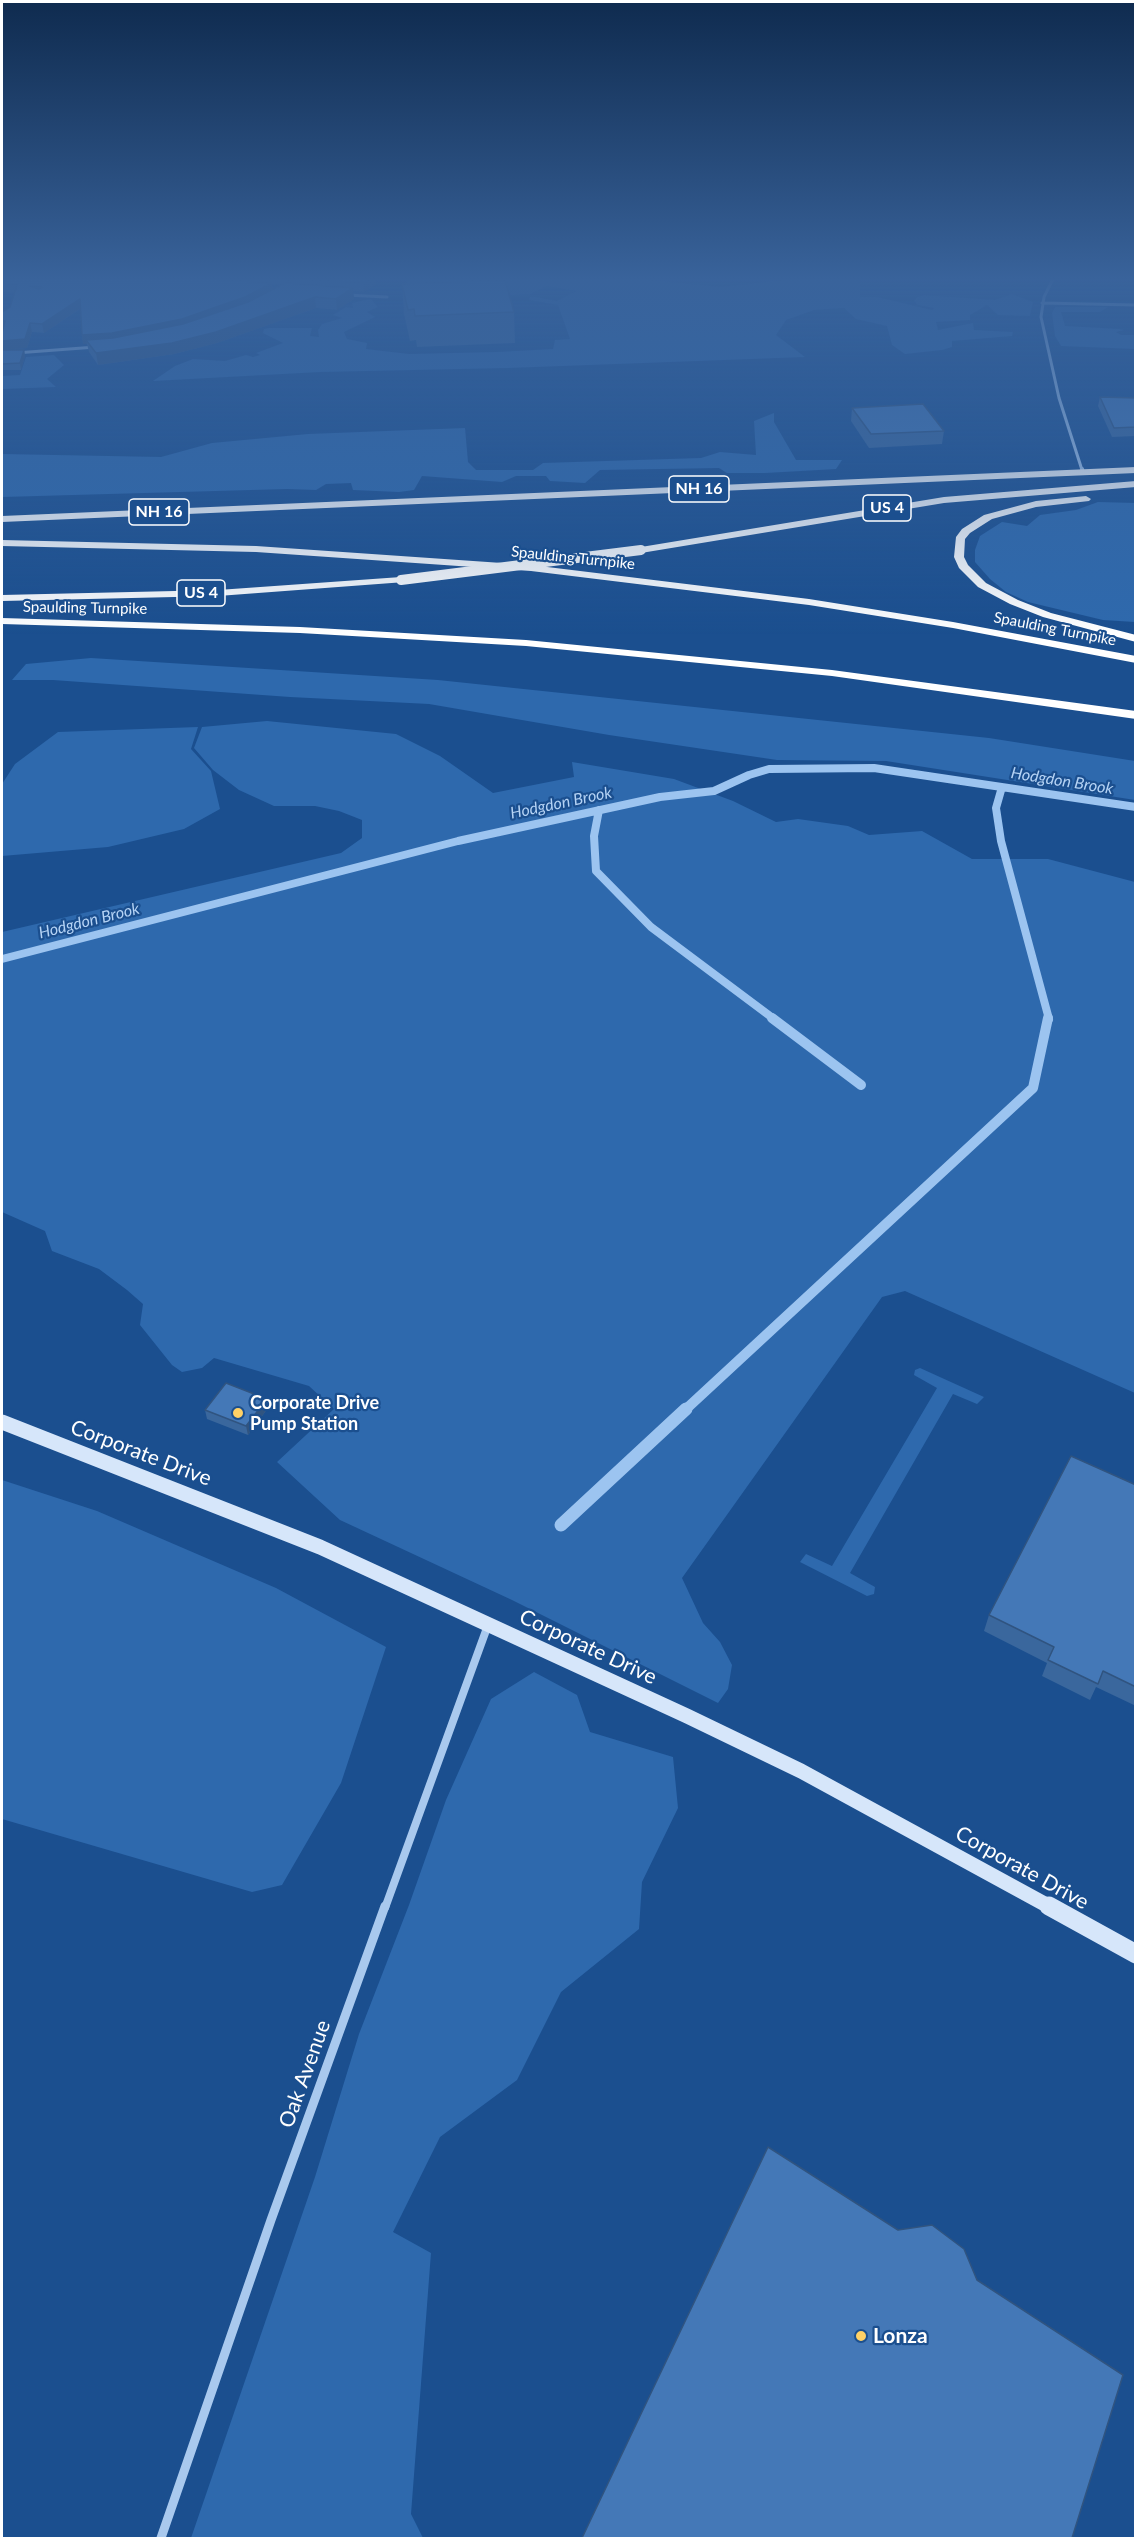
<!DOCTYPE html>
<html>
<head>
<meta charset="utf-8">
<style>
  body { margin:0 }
  #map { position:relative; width:1137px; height:2540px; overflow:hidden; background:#1b4f8f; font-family:Lato,sans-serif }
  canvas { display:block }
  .frame { position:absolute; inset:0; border:3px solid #fff; pointer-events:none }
</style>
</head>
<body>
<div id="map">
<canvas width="1137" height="2540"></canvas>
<div class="frame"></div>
</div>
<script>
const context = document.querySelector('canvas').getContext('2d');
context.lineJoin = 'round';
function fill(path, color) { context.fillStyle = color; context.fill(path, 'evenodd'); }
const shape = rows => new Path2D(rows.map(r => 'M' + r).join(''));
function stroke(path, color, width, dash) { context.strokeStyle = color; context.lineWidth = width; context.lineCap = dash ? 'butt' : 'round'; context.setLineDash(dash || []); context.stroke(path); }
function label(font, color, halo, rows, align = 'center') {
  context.font = font + ' Lato,sans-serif'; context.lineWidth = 4.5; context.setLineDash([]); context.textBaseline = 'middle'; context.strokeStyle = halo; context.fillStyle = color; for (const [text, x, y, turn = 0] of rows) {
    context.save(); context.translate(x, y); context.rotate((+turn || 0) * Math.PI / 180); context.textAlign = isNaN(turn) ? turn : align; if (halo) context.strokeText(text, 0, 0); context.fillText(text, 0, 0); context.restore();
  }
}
fill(shape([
  [408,279,639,279,721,287,794,279,860,279,860,297,877,297,932,310,934,308,918,305,914,301,917,297,924,295,995,300,1012,294,1033,302,1030,316,998,315,987,305,970,315,970,320,936,322,938,330,973,323,974,330,1013,332,1012,336,952,341,952,347,942,350,905,354,892,345,887,326,856,319,844,308,814,310,786,320,776,335,805,357,508,368,320,372,153,381,175,366,193,359,225,361,246,355,253,357,260,355,256,353,283,343,263,333,264,329,269,328,312,328,310,336,319,337,318,330,322,324,342,318,333,315,346,307,353,308,352,303,371,299,378,307,367,312,375,317,344,332,347,339,367,343,366,349,409,354,497,352,553,349,555,340,570,339,558,305,529,300,530,297,536,297,557,301,576,291,547,286,531,294,514,295,404,292],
  [1055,307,1108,307,1100,312,1061,312,1065,326,1119,329,1124,330,1116,332,1121,335,1135,335,1135,349,1061,346,1055,336,1052,313],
  [54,355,64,365,47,379,56,387,2,389,2,376,20,375,26,357],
  [774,413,774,422,796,460,842,460,836,469,765,473,727,473,719,468,600,470,585,483,550,481,546,476,516,476,502,482,422,476,414,490,399,492,353,490,351,483,326,484,316,490,287,489,2,497,2,454,161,457,212,443,308,434,465,428,468,462,476,470,533,470,543,463,701,458,720,452,756,455,754,421],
  [1098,502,1135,503,1135,622,1103,620,1028,602,1006,592,990,579,975,562,975,550,980,536,1002,522,1027,526,1040,515,1076,510],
  [91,658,438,680,989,738,1135,761,1135,800,886,761,777,760,609,735,429,704,290,697,53,680,12,680,26,664],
  [267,721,396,734,440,756,493,793,574,777,572,762,674,779,733,801,776,822,798,819,848,826,869,835,922,831,972,859,1048,859,1135,882,1135,1393,905,1291,882,1297,682,1578,703,1623,720,1642,732,1665,728,1689,718,1703,512,1600,340,1520,277,1462,334,1409,309,1386,214,1358,202,1368,182,1372,172,1365,140,1325,143,1304,127,1290,99,1269,52,1251,45,1231,2,1212,2,932,341,853,362,838,362,820,339,811,315,806,274,806,239,790,213,770,194,748,202,727],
  [198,727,191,749,211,771,220,809,184,829,108,847,2,856,2,784,15,764,58,732],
  [920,1368,984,1397,977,1404,953,1394,850,1573,875,1587,874,1594,867,1596,800,1562,806,1554,832,1566,937,1388,914,1375,915,1370],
  [2,1480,97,1511,276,1588,386,1647,341,1783,282,1885,252,1892,2,1819],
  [534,1672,577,1695,590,1732,673,1757,678,1808,642,1882,639,1929,561,1992,517,2080,440,2137,393,2232,431,2253,411,2514,423,2538,191,2538,315,2177,359,2034,409,1905,446,1800,491,1699]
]), '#2e69ad');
stroke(shape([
  [1002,787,996,808,1001,841,1049,1019],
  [599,810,594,836,596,871,651,927,774,1019],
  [2,959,458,841,660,797,714,791,749,775,769,769,874,768,1136,807]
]), '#9cc4f0', 8);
stroke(shape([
  [772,1018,861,1085],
  [685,1410,1033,1088,1048,1018]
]), '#9cc4f0', 10);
stroke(shape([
  [561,1525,686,1409]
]), '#9cc4f0', 13);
stroke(shape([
  [1053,279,1044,297,1041,317,1059,398,1082,470],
  [346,295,387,297],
  [1042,303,1136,305],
  [2,354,96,347]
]), '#a9c9ee', 3);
stroke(shape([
  [1082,469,1083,472]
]), '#a9c9ee', 4);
stroke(shape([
  [385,1908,488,1625]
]), '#a9c9ee', 8);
stroke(shape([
  [161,2538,271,2220,385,1906]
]), '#a9c9ee', 9);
stroke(shape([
  [2,1422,320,1547,687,1716,801,1771,1052,1908]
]), '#d6e6fa', 15);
stroke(shape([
  [1049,1906,1136,1954]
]), '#d6e6fa', 19);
fill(shape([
  [1136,467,1136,473,2,522,2,516,1136,467],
  [1136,481,1136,487,944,503,641,553,636,550,641,547,944,497,1136,481],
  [1086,496,1091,499,1089,501,1036,507,992,519,970,533,965,539,964,557,968,565,986,583,1018,600,1051,613,1136,635,1136,642,1043,617,1010,604,978,587,959,568,954,557,956,537,962,529,984,515,1036,501,1086,496],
  [2,540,256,546,531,565,809,599,953,622,1136,656,1136,663,953,628,809,605,531,571,256,552,2,546,2,540],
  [401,577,405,578,405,582,218,596,2,601,2,595,218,590,401,577],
  [2,618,300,627,526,640,832,670,1136,711,1136,719,832,676,526,646,300,633,2,624,2,618]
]), '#fff');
stroke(shape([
  [401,580,641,550]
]), '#fff', 10);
fill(shape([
  [2,279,376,279,376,284,364,292,353,291,354,299,337,310,316,308,217,343,174,354,98,365,89,352,87,344,83,344,82,335,80,309,44,333,32,332,27,348,5,350,24,350,25,356,21,370,2,370,2,333,3,330,2,329,2,312,10,307,14,293,2,292],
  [272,284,281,285,273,289],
  [402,284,514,312,515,343,417,347,416,340,410,341,404,314],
  [1100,397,1136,398,1136,436,1112,437,1098,406],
  [852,408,944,431,942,444,869,448,851,421],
  [268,1408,248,1435,207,1419,205,1410],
  [1136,1485,1136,1706,1096,1687,1090,1700,1042,1676,1047,1663,984,1631,989,1615]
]), '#3a679d');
fill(shape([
  [286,279,296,279,296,280,286,285],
  [369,279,376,279,376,284,364,292,363,283],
  [272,283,273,292,183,328,113,342,86,340,87,344,83,344,82,335],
  [353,288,354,299,337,310,336,299],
  [315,297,316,308,217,343,174,354,98,365,96,353],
  [80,299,81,308,44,333,42,324],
  [30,323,32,332,27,348,2,350,2,341],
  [24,350,25,356,21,370,20,363],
  [267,1399,268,1408,248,1435,246,1426]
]), '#305480');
const building = shape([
  [2,279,211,279,272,283,245,297,182,319,112,333,82,335,80,299,42,324,30,323,25,339,2,341,2,333,5,321,2,321,2,312,10,307,17,285,2,283,2,279],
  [30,286,42,287,39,289,30,286],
  [301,279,369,279,363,283,301,279],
  [505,280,514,312,415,316,414,309,408,310,402,284,505,280],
  [285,283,353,288,336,299,315,297,216,332,172,343,96,353,86,340,113,338,183,324,248,302,285,283],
  [2,350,24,350,20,363,2,364,2,350],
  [1100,397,1136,398,1136,427,1114,428,1100,397],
  [923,404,944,431,871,434,852,408,923,404],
  [226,1383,267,1399,246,1426,205,1410,226,1383],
  [1071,1456,1136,1485,1136,1687,1103,1671,1098,1684,1048,1660,1054,1647,989,1615,1071,1456],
  [768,2147,898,2230,932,2225,964,2249,977,2280,1123,2375,1072,2538,582,2538,768,2147]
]);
fill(building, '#4478b7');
stroke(building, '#305480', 1.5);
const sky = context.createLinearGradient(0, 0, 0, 635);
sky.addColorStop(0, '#0f2b4f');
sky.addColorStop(0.44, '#39639b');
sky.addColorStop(1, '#39639b00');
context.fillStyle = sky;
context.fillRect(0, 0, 1137, 635);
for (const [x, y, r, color] of [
  [238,1413,6,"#ffd166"],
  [861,2336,6,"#ffd166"]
]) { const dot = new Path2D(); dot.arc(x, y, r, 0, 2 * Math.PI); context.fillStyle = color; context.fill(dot); stroke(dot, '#1b4f8f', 2); }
label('15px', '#fff', '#1b4f8f', [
  ["Spaulding Turnpike",573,558,6],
  ["Spaulding Turnpike",85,608,1],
  ["Spaulding Turnpike",1055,629,11]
]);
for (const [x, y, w] of [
  [699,489,60],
  [887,508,48],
  [159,512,60],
  [201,593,48]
]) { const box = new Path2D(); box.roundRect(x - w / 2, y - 13, w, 26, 4.5); context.fillStyle = '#1b4f8f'; context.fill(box); stroke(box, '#fff', 1.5); }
label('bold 16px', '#fff', null, [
  ["NH 16",699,489],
  ["US 4",887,508],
  ["NH 16",159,512],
  ["US 4",201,593]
]);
label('italic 16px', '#b5d3f5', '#1b4f8f', [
  ["Hodgdon Brook",1062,781,9],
  ["Hodgdon Brook",561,803,-12],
  ["Hodgdon Brook",89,921,-14]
]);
label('bold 18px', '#fff', '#1b4f8f', [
  ["Corporate Drive",250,1403],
  ["Pump Station",250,1424]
], 'left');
label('21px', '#fff', '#1b4f8f', [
  ["Corporate Drive",141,1453,21],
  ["Corporate Drive",588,1647,25],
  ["Corporate Drive",1022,1868,29],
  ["Oak Avenue",305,2074,-70]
]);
label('bold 21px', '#fff', '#1b4f8f', [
  ["Lonza",873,2336]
], 'left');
</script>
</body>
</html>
